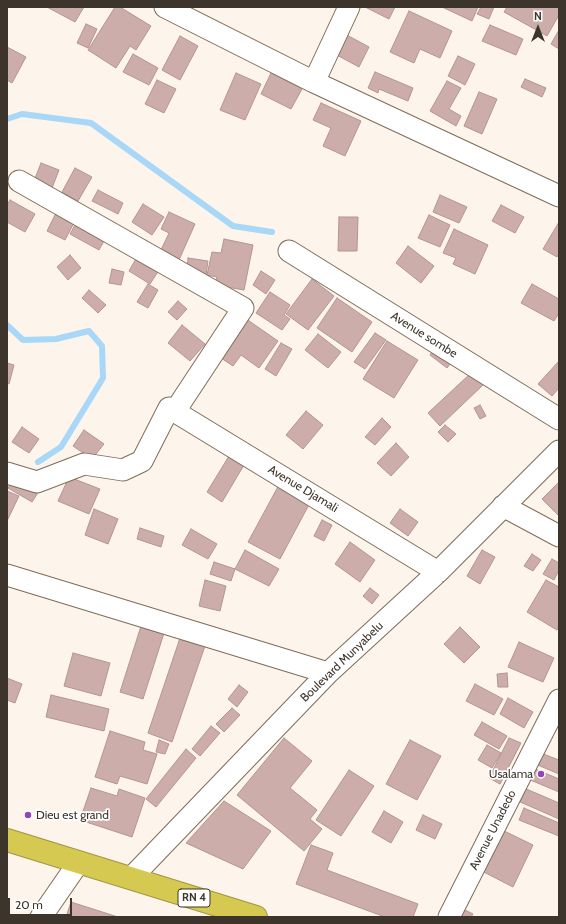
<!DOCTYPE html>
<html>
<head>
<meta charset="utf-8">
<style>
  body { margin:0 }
  #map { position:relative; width:566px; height:924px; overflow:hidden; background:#fdf4eb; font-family:Cabin,sans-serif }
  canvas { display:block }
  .frame { position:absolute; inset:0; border:8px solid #3d352c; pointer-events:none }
  .north { position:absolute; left:518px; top:8px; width:40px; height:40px; -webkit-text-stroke:3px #fff; paint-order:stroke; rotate:0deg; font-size:11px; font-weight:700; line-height:16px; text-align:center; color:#3d352c }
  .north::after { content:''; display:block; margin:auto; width:14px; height:18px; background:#3d352c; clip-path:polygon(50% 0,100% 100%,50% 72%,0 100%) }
  .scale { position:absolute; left:8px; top:898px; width:64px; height:18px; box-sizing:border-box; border:2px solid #3d352c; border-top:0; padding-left:5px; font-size:12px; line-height:14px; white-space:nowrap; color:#3d352c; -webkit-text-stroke:3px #fff; paint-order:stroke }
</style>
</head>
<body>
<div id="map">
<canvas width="566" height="924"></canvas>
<div class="frame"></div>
<div class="north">N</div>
<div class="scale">20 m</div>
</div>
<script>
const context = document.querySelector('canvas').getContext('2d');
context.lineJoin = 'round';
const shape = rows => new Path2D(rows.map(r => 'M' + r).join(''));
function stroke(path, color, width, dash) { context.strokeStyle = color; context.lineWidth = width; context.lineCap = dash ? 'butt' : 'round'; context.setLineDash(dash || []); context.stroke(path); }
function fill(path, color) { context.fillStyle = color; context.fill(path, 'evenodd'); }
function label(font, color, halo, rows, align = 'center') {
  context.font = font + ' Cabin,sans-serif'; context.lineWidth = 3.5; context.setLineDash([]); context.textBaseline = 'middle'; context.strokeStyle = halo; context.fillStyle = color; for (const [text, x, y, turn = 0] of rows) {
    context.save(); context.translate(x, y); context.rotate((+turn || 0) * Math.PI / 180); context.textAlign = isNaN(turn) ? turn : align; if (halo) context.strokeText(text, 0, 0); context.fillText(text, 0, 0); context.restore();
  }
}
stroke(shape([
  [7,119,22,114,91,123,233,226,272,232],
  [7,325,23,340,56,339,89,331,102,346,103,378,61,447,38,462]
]), '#a8d7f7', 6);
const building = shape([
  [47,7,84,7,75,22,47,7],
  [115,7,120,7,151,26,136,50,130,46,116,68,88,50,115,7],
  [365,7,395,7,389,19,365,7],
  [442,7,478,7,472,21,442,7],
  [481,7,494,7,489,19,477,14,481,7],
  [507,7,559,7,559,15,547,36,504,12,507,7],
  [409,11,452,31,440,58,420,49,414,63,390,52,409,11],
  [86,24,97,29,88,48,77,43,86,24],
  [490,25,523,39,516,55,482,41,490,25],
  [559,30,559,49,551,44,559,30],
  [345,34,369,47,359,67,335,54,345,34],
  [180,36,198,46,180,80,162,70,180,36],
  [7,47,26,57,12,83,7,80,7,47],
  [133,54,158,68,149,85,123,72,133,54],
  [458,56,475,64,465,85,448,76,458,56],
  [375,72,413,88,408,101,379,89,378,93,368,88,375,72],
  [236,73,261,84,245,120,220,110,236,73],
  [271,73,302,89,291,109,261,94,271,73],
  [525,79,546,88,542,97,521,87,525,79],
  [157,80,176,89,164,113,145,104,157,80],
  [447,81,461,88,449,109,461,116,456,126,430,111,447,81],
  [479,92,497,99,482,134,464,126,479,92],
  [321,103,361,121,345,156,323,146,331,128,313,120,321,103],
  [41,163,59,170,52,188,34,181,41,163],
  [75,168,92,177,78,201,62,192,75,168],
  [98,190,123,203,118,214,92,201,98,190],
  [440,195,467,207,459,223,433,212,440,195],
  [10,200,35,214,25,232,7,222,7,205,10,200],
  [143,204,164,217,152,235,132,222,143,204],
  [501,205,524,217,515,233,492,221,501,205],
  [59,207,77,217,65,240,47,231,59,207],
  [169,212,195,224,179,260,160,252,169,233,161,229,169,212],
  [81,214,110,230,99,250,70,234,81,214],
  [429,215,450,225,440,247,418,238,429,215],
  [339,217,358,217,357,251,338,251,339,217],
  [559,222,559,253,557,257,543,249,559,222],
  [454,229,488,245,475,274,453,264,456,258,443,253,454,229],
  [224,239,253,245,244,290,215,285,217,277,207,275,212,252,221,253,224,239],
  [408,246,434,266,421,283,396,263,408,246],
  [70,255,81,268,68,280,57,267,70,255],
  [137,257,159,270,150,284,129,271,137,257],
  [188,258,208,261,206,275,187,273,188,258],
  [112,269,124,272,121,285,109,283,112,269],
  [261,271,275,280,266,294,253,285,261,271],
  [312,279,334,296,308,330,286,314,312,279],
  [148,284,158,290,148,308,137,302,148,284],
  [532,284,559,299,559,313,554,321,521,303,532,284],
  [89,290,106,305,98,313,82,298,89,290],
  [270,292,290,305,284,315,290,319,282,330,256,313,270,292],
  [337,298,372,322,352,352,317,328,337,298],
  [178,301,187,309,177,320,168,312,178,301],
  [242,316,278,341,259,368,241,355,233,366,215,354,242,316],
  [182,325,205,344,190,361,168,343,182,325],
  [375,333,386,340,365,369,354,362,375,333],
  [318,334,341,352,328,368,305,350,318,334],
  [440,340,458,353,447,368,430,355,440,340],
  [387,341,418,360,394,398,363,379,387,341],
  [281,343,292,349,276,376,265,369,281,343],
  [559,361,559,388,552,396,538,384,559,361],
  [7,363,14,365,9,384,7,383,7,363],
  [471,373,483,385,440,426,428,413,471,373],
  [480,405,486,416,480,419,474,408,480,405],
  [306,411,323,425,303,449,286,435,306,411],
  [382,418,391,427,375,445,365,437,382,418],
  [445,425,456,434,448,442,438,432,445,425],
  [22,427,39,439,29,453,12,442,22,427],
  [84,430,104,444,92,459,73,446,84,430],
  [396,443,409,457,391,476,377,463,396,443],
  [229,456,244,465,222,502,207,492,229,456],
  [14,477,39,491,32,502,8,488,14,477],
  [69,477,100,489,89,514,58,501,69,477],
  [559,482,559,516,542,499,559,482],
  [280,483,312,499,280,559,248,542,280,483],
  [7,491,19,496,7,521,7,491],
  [94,509,118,519,108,544,85,535,94,509],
  [400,509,418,522,408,536,390,523,400,509],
  [322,520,332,525,324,541,314,536,322,520],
  [140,528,164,536,161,547,137,539,140,528],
  [191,529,217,544,208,559,182,545,191,529],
  [350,542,375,560,360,582,335,564,350,542],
  [245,550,279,569,269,586,235,569,245,550],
  [482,550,495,557,480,584,467,576,482,550],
  [532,554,541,560,533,571,524,566,532,554],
  [552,559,559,563,559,570,554,580,543,574,552,559],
  [214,562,235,569,231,581,210,574,214,562],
  [205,580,226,586,220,611,199,606,205,580],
  [546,580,559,587,559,626,557,630,527,612,546,580],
  [370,588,379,595,372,604,363,596,370,588],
  [142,623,165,630,143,699,120,692,142,623],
  [460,627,480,647,464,663,444,644,460,627],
  [181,635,206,643,172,742,148,733,181,635],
  [519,642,554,658,543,682,508,667,519,642],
  [73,653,110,663,101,696,64,686,73,653],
  [507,673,508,687,498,687,497,674,507,673],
  [7,678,22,684,15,703,7,700,7,678],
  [475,684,503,699,494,715,466,701,475,684],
  [239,685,248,692,237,707,228,699,239,685],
  [51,695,109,709,104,731,46,717,51,695],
  [508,698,533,712,524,728,500,714,508,698],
  [232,708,240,715,224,732,216,724,232,708],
  [482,722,507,736,499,749,474,735,482,722],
  [211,726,220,733,200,756,192,749,211,726],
  [110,731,145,742,143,750,157,754,147,784,120,776,117,784,95,777,110,731],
  [284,738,312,761,290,788,317,810,310,819,322,829,304,851,237,795,284,738],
  [509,738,521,743,500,784,489,778,509,738],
  [159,740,169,744,165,754,156,752,159,740],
  [410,740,441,756,417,800,386,784,410,740],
  [487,745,501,753,492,768,478,760,487,745],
  [186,749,196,758,156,807,146,799,186,749],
  [538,752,559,760,559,774,533,763,538,752],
  [533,768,559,779,559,792,528,779,533,768],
  [349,770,374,786,341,836,316,820,349,770],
  [91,788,117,796,119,789,145,798,132,837,80,820,91,788],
  [524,788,559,803,559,819,518,801,524,788],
  [224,801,271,831,243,869,186,843,224,801],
  [524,808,559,823,559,836,519,820,524,808],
  [384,811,403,822,391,843,372,832,384,811],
  [423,815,442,824,435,839,416,830,423,815],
  [496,827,533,845,513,887,476,868,496,827],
  [311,845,333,853,327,870,418,904,413,917,385,917,296,884,311,845],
  [71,902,118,917,66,917,71,902],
  [457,906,473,914,471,917,451,917,457,906]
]);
fill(building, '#cdadaa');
stroke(building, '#b49492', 1);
const minor = shape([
  [165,7,314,82,559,196],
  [314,82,349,7],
  [19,181,243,308,175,411],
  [289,251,559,419],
  [7,473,37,482,84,464,123,470,142,461,169,408,438,572],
  [503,506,559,536],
  [7,575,328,673],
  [131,878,328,673,438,572,559,451],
  [41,917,79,862],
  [449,917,559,700]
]);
const highway = shape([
  [7,840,256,917]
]);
stroke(minor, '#7f6c59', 23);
stroke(highway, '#a09544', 24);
stroke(minor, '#fff', 21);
stroke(highway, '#d6c951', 22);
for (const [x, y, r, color] of [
  [541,774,4,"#9346b7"],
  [28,815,4,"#9346b7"]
]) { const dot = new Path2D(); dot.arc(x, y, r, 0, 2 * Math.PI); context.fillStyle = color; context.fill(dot); stroke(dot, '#fff', 1.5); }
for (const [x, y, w] of [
  [194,898,32]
]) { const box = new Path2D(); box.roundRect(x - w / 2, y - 9, w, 18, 3); context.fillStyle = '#fff'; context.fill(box); stroke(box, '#3d352c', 1); }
label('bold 11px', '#3d352c', null, [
  ["RN 4",194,898]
]);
label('12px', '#3d352c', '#fff', [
  ["Avenue sombe",424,335,32],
  ["Avenue Djamali",303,489,31],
  ["Boulevard Munyabelu",342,662,-44],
  ["Avenue Unadedo",493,830,-63]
]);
label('12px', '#3d352c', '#fff', [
  ["Usalama",533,774],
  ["Dieu est grand",36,815,"left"]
], 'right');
</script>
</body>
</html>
